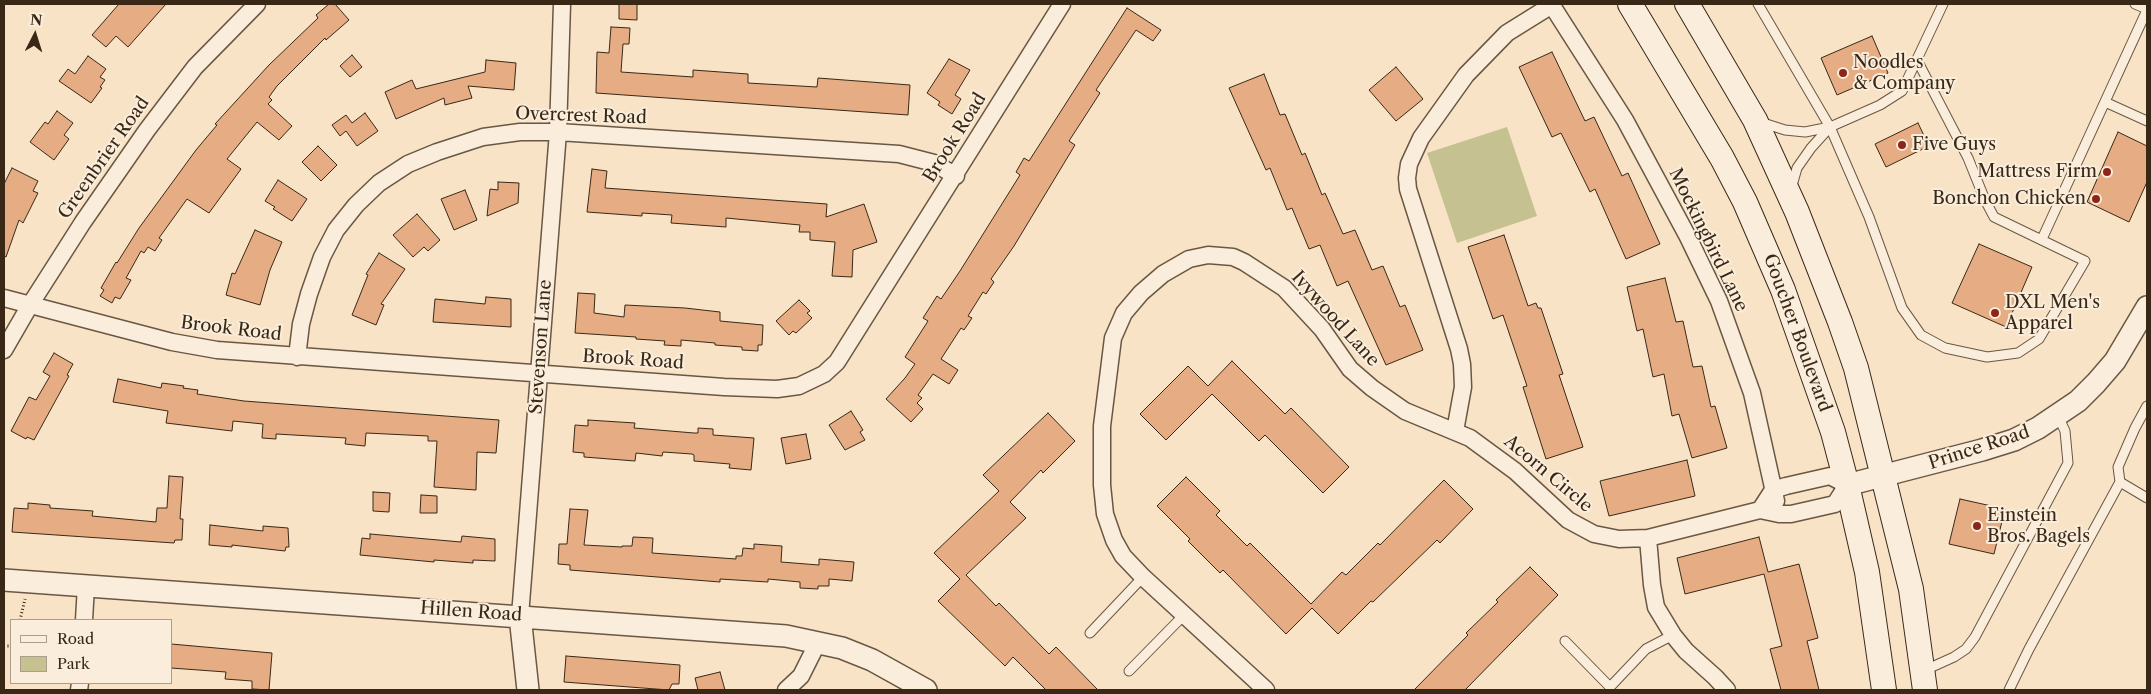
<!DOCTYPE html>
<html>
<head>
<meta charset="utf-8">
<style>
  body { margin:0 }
  #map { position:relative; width:2151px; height:694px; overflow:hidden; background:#f8e3c7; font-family:"Libre Caslon Text",serif }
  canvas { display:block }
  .frame { position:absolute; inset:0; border:5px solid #392816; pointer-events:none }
  .legend { position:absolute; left:10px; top:619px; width:162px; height:65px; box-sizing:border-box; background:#faeddb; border:1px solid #ad9e8c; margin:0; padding:6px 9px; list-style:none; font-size:15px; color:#392816 }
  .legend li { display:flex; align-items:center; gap:10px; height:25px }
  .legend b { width:25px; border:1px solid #ad9e8c }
  .north { position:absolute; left:10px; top:10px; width:50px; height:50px; -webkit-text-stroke:4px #faeddb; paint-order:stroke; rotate:5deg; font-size:14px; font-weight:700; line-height:20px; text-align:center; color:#392816 }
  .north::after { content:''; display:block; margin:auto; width:18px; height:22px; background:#392816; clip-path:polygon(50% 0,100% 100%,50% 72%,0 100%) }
</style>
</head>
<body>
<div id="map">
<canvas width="2151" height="694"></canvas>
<div class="frame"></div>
<ul class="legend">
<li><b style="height:6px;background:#faeddb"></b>Road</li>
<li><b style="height:14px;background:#c5c191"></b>Park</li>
</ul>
<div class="north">N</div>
</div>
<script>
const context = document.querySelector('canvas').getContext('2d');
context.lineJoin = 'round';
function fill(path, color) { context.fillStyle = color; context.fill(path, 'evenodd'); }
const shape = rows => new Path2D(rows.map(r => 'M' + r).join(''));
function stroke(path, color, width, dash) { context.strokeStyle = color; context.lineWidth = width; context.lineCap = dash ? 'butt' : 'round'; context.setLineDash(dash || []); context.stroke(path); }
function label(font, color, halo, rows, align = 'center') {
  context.font = font + ' "Libre Caslon Text",serif'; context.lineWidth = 4; context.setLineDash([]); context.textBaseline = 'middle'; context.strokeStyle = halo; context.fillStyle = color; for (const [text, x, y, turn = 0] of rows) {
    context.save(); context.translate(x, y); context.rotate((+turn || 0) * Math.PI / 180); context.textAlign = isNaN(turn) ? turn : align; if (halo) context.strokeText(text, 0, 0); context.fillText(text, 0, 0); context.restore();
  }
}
fill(shape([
  [1507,127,1537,216,1457,243,1427,153]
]), '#c5c191');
const building = shape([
  [119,4,166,4,128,47,116,36,106,47,92,35,119,4],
  [329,4,335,4,349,20,326,40,325,38,277,86,269,97,272,100,268,104,292,126,279,140,257,122,227,159,241,169,209,213,187,199,159,238,162,240,155,251,148,247,144,253,141,251,126,278,131,280,120,299,115,297,112,303,100,296,104,290,101,288,116,262,117,263,139,228,196,150,217,125,215,124,269,65,318,18,316,15,329,4],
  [619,4,637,4,637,20,619,19,619,4],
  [1127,8,1161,30,1153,41,1136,30,1096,90,1100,93,1069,141,1075,145,1014,246,991,279,994,282,986,294,983,292,968,316,972,318,964,330,961,328,941,359,958,370,949,384,933,374,918,395,922,398,917,403,923,409,911,422,886,399,905,378,915,364,905,357,928,321,923,318,937,296,941,299,960,271,1020,175,1016,172,1024,158,1029,161,1127,8],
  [611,27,630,28,629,44,623,44,621,72,693,77,693,70,748,74,748,83,817,87,818,78,910,85,908,115,596,93,597,52,609,53,611,27],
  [1872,36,1888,73,1837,95,1821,58,1872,36],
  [1552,52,1585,121,1594,117,1622,176,1628,173,1660,244,1626,259,1595,189,1590,192,1561,133,1552,137,1519,67,1552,52],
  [352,55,362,67,350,77,340,66,352,55],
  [88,56,106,69,100,77,105,80,100,87,102,88,91,103,59,81,68,69,75,74,88,56],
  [949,59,970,70,955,95,961,99,952,114,938,105,940,102,927,93,949,59],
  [486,60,516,63,514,90,468,86,472,98,445,105,444,98,396,119,385,92,412,80,416,89,485,72,486,60],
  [1396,67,1423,99,1396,121,1369,90,1396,67],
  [1264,74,1280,115,1285,114,1302,155,1305,153,1322,195,1325,193,1343,234,1355,230,1372,270,1383,266,1400,307,1405,305,1423,350,1386,365,1348,281,1337,286,1320,245,1309,249,1292,208,1287,210,1270,168,1266,170,1229,88,1264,74],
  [57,111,73,123,64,135,69,139,54,160,30,142,45,122,48,124,57,111],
  [365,113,378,131,357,146,346,131,340,136,332,125,346,115,352,123,365,113],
  [1918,123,1929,146,1886,167,1875,144,1918,123],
  [2118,132,2147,146,2147,182,2129,222,2087,202,2118,132],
  [318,146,337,165,321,181,302,162,318,146],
  [12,168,38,181,33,191,38,193,23,223,19,220,6,257,4,256,4,184,12,168],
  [592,169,607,171,605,188,827,204,826,217,864,204,877,242,853,250,852,277,832,276,835,242,810,240,810,232,799,232,800,225,726,218,726,227,671,223,672,215,642,213,642,216,587,212,592,169],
  [278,180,307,199,292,221,273,209,275,207,265,201,278,180],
  [498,182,519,183,518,203,487,216,490,189,498,190,498,182],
  [465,190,477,220,454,230,441,199,465,190],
  [417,214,440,240,428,251,424,247,413,257,393,235,417,214],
  [255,230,282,242,270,270,260,305,226,295,232,273,235,274,255,230],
  [1504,235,1528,306,1536,303,1538,308,1541,308,1563,374,1559,375,1583,447,1546,459,1523,387,1527,386,1503,315,1493,319,1468,247,1504,235],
  [1979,244,2032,267,2006,327,1952,303,1979,244],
  [379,253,405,269,381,304,384,305,376,325,352,315,368,275,366,274,379,253],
  [1665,278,1676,322,1683,321,1693,367,1702,366,1711,407,1715,406,1727,448,1692,458,1679,414,1672,416,1664,374,1653,377,1643,329,1637,331,1627,287,1665,278],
  [578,293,595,294,594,313,624,317,625,305,685,308,720,312,720,321,763,325,762,345,758,345,758,351,742,350,742,347,715,345,715,343,681,340,681,346,664,345,665,341,636,339,636,337,575,333,578,293],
  [486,297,511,299,511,327,433,322,435,299,485,304,486,297],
  [799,300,810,311,807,313,812,318,796,333,793,331,789,335,776,321,799,300],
  [54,353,73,364,67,375,69,376,34,440,27,437,26,439,11,431,29,397,36,400,50,376,43,372,54,353],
  [1232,361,1285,414,1291,408,1349,467,1323,493,1265,435,1259,441,1212,394,1166,440,1140,414,1188,366,1208,386,1232,361],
  [118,379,161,388,162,383,184,386,183,388,198,390,197,394,244,401,499,420,496,453,477,452,476,490,434,487,437,441,428,441,428,436,366,433,365,446,345,444,346,438,276,434,276,439,262,438,263,424,233,421,232,431,166,423,168,411,113,402,118,379],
  [851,411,863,430,860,432,865,440,845,450,829,425,851,411],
  [1048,413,1075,441,1043,473,1041,470,1010,502,1026,518,966,575,996,606,999,603,1049,654,1056,647,1098,690,1046,690,1013,657,1005,666,938,601,960,579,934,553,999,491,983,475,1048,413],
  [588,420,635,423,634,428,694,433,698,433,698,428,713,429,713,435,754,438,751,470,729,468,730,464,694,461,694,455,692,454,663,452,662,456,636,453,635,461,584,457,584,453,573,452,575,425,588,426,588,420],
  [806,434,811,459,786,464,781,438,806,434],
  [1687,460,1695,496,1609,516,1600,481,1687,460],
  [169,476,183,477,180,519,183,519,182,540,175,540,174,543,12,532,14,508,28,509,28,503,50,505,50,508,93,511,92,516,156,522,157,508,167,508,169,476],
  [1186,477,1220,511,1216,515,1247,546,1250,543,1311,604,1342,572,1346,575,1378,543,1380,545,1444,480,1473,509,1440,543,1437,540,1373,602,1371,601,1338,634,1312,608,1286,634,1223,570,1220,573,1188,541,1190,539,1157,506,1186,477],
  [373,492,390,493,389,512,373,511,373,492],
  [421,495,437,496,437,513,420,513,421,495],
  [1960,499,2005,509,1994,554,1949,544,1960,499],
  [570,509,588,510,584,545,622,547,622,546,632,546,633,537,653,538,652,553,736,559,736,556,742,556,743,548,754,549,754,544,782,546,781,562,819,565,819,559,854,562,852,581,829,579,829,586,818,586,818,589,800,588,800,582,768,579,768,582,720,579,720,582,570,570,570,565,558,564,559,544,567,544,570,509],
  [210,525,263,531,263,526,288,528,289,547,286,547,285,551,232,545,232,547,209,545,210,525],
  [370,534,461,542,462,536,495,539,495,561,473,560,473,563,434,560,434,562,360,555,362,538,370,539,370,534],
  [1759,537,1768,572,1799,564,1818,638,1807,641,1819,690,1781,690,1770,649,1782,646,1764,574,1685,594,1677,558,1759,537],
  [1530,567,1558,595,1465,690,1414,690,1468,635,1466,633,1498,602,1496,600,1530,567],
  [171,644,272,653,269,690,252,689,252,681,225,679,226,672,171,668,171,644],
  [566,656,680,665,679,684,672,684,669,690,564,682,566,656],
  [720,672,725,690,698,690,695,678,720,672]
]);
fill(building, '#e6ac84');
stroke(building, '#392816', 1);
const service = shape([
  [1758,4,1830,127,1869,217,1902,308,1921,335,1945,348,1987,357,2018,353,2039,339,2085,261,1994,217,1985,200,1968,158,1917,60],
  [2135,4,2147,9],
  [2105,102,2147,121],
  [1760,122,1785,130,1805,132,1830,127,1811,148,1797,168,1791,189],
  [1830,127,1880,105,1902,91,1943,4],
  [2042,239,2147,10],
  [2120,482,2147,498],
  [1090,633,1143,577],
  [1565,641,1610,687,1646,649,1673,635],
  [1129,671,1184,615],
  [1923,671,1954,657,1966,649,1975,637,2068,463,2065,431,2058,416],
  [2009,690,2029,649,2120,482,2118,467,2135,428,2147,406]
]);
const minor = shape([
  [1551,4,1625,120,1688,237,1719,301,1752,393,1776,501],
  [4,298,172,342,217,350,724,387,777,389,799,386,824,374,837,362,1062,4],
  [4,350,30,305,83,222,147,130,195,67,257,4],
  [297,357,301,324,309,294,322,257,336,230,356,205,379,183,408,164,437,152,483,137,520,132,558,132,899,154,934,163,956,176],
  [1455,431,1463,387,1462,364,1459,349,1408,189,1407,178,1409,164,1421,138,1466,75,1507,33,1552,5],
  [1648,538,1652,585,1656,607,1673,635,1686,651,1715,677,1727,690],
  [520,616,558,132,562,4],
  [84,620,86,586],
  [79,690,80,683],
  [786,690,801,676,818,642],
  [1266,690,1143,577,1123,556,1114,540,1105,514,1102,485,1102,426,1113,338,1124,313,1141,293,1163,274,1189,259,1208,255,1233,257,1244,262,1284,288,1322,329,1350,369,1372,388,1405,411,1470,438,1515,471,1568,520,1594,534,1619,539,1648,538,1760,510,1779,514,1791,514,1835,504,1847,485,1830,476,1786,486,1773,490,1760,510]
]);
const tertiary = shape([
  [1847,485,1982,450,2014,440,2038,428,2078,401,2096,383,2115,361,2147,307],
  [4,580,786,636,842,648,872,660,926,690],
  [520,616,528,690]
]);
const secondary = shape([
  [1630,4,1722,158,1745,202,1783,290,1833,432,1847,485,1867,572,1884,690],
  [1687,4,1755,120,1797,212,1840,322,1856,368,1911,589,1925,690]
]);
stroke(service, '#695742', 11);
stroke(minor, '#695742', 19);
stroke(tertiary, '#695742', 24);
stroke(secondary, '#392816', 26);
stroke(shape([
  [20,620,25,599],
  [4,646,11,646]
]), '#392816', 3, [1, 2.5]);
stroke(service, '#faeddb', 9);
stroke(minor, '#faeddb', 16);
stroke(tertiary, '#faeddb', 21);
stroke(secondary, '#faeddb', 24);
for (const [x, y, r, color] of [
  [1843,73,5,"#8f2418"],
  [1902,145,5,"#8f2418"],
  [2107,172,5,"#8f2418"],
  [2096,199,5,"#8f2418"],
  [1995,313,5,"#8f2418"],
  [1977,526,5,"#8f2418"]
]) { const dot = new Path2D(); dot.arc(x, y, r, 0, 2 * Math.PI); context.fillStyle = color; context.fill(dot); stroke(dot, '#faeddb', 2); }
label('18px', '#392816', '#faeddb', [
  ["Noodles",1853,63],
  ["& Company",1853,84],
  ["Five Guys",1912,145],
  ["Mattress Firm",2097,172,"right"],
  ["Bonchon Chicken",2086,199,"right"],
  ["DXL Men's",2005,303],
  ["Apparel",2005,324],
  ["Einstein",1987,516],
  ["Bros. Bagels",1987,537]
], 'left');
label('18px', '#392816', '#faeddb', [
  ["Overcrest Road",581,116,2],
  ["Brook Road",955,138,-58],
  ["Greenbrier Road",104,158,-55],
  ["Mockingbird Lane",1708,240,64],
  ["Ivywood Lane",1335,319,48],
  ["Brook Road",231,329,7],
  ["Goucher Boulevard",1797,333,70],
  ["Stevenson Lane",541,347,-86],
  ["Brook Road",633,360,4],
  ["Prince Road",1979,448,-18],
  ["Acorn Circle",1548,474,40],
  ["Hillen Road",471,612,4]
]);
</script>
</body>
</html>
